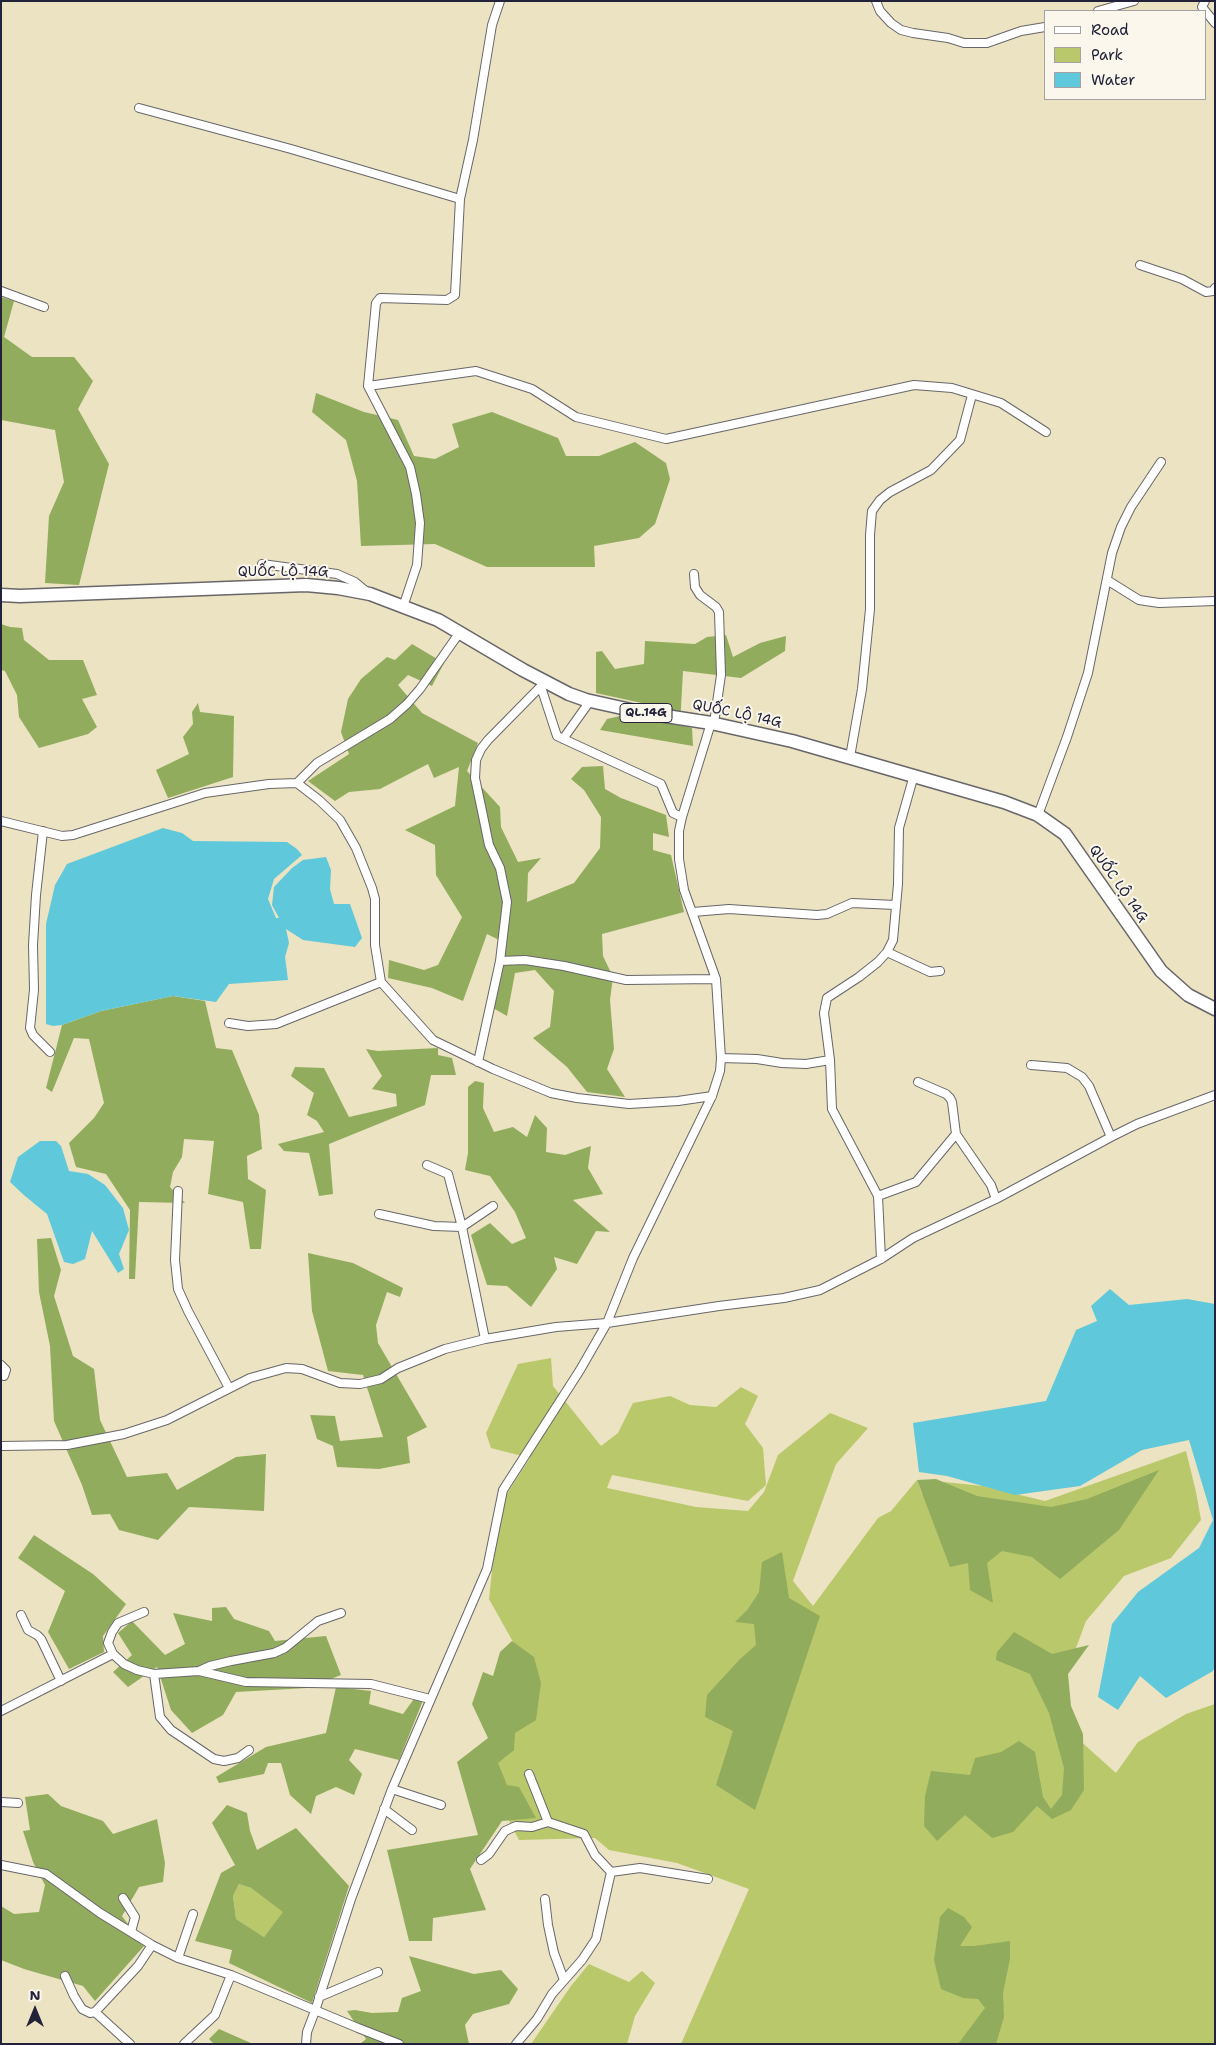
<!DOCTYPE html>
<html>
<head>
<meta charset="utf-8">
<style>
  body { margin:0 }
  #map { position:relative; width:1216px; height:2045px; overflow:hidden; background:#ebe3c1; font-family:"Shantell Sans",sans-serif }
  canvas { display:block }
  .frame { position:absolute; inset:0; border:2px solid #22223b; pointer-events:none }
  .legend { position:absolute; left:1044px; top:10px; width:162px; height:90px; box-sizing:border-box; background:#fbf7ec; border:1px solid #a4a2a5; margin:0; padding:6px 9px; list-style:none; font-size:15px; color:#22223b }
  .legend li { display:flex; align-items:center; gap:10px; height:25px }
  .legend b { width:25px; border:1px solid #a4a2a5 }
  .north { position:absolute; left:10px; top:1985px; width:50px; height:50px; -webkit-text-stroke:4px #fbf7ec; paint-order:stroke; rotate:0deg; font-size:14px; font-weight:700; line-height:20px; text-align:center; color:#22223b }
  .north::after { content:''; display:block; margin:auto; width:18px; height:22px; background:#22223b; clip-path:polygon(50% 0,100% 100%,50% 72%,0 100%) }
</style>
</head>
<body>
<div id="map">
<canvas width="1216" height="2045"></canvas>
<div class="frame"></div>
<ul class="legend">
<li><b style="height:6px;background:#fff"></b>Road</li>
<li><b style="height:14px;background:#b9c86a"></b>Park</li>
<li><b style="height:14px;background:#5fc8da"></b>Water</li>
</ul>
<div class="north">N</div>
</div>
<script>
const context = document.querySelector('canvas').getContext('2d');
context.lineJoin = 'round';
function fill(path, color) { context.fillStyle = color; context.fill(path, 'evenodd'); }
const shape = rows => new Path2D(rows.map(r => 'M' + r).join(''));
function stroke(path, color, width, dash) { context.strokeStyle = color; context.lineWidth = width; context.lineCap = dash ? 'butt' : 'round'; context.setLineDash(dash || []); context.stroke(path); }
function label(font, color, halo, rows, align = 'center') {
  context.font = font + ' "Shantell Sans",sans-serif'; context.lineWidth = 4; context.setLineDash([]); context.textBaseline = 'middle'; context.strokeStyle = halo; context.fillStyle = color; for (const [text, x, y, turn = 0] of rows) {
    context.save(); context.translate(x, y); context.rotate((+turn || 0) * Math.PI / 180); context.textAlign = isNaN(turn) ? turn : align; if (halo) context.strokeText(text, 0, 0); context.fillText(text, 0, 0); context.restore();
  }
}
fill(shape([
  [551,1358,553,1386,601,1446,618,1433,633,1403,670,1396,690,1405,716,1407,741,1387,758,1396,745,1424,763,1448,766,1485,748,1501,612,1475,607,1488,696,1507,748,1511,764,1492,778,1455,830,1413,868,1428,836,1464,793,1581,813,1606,878,1518,891,1511,917,1480,922,1494,944,1482,983,1486,1045,1501,1186,1451,1196,1492,1201,1520,1171,1558,1124,1576,1086,1621,1064,1680,1068,1730,1116,1773,1138,1742,1186,1714,1215,1704,1215,2044,681,2044,749,1889,677,1863,609,1850,595,1838,519,1840,485,1775,531,1674,489,1599,499,1506,530,1458,491,1448,486,1433,518,1364],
  [239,1884,251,1888,284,1912,264,1937,236,1919,233,1896],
  [589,1964,629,1982,642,1971,655,1983,635,2016,627,2044,531,2044,571,1986]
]), '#b9c86a');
fill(shape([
  [1,297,14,301,4,337,32,357,74,357,93,381,78,409,109,464,79,585,45,583,49,516,64,482,55,430,1,420],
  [316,393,364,412,398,420,414,456,435,459,459,447,452,424,492,412,558,438,566,456,599,456,635,442,666,463,670,479,655,524,639,538,594,546,595,567,487,567,435,544,361,546,357,481,346,440,312,412],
  [1,624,10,627,22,628,24,640,49,660,83,660,97,695,82,699,97,727,88,734,39,748,19,717,17,695,5,671,1,670],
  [726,635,733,657,760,643,786,636,785,651,741,678,683,671,680,725,692,728,693,746,600,730,607,719,660,707,596,693,596,652,602,651,615,669,644,664,645,641,695,644,707,637],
  [412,644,444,663,432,686,408,675,398,685,422,713,478,743,467,771,500,807,501,827,518,862,541,858,528,873,527,902,574,883,600,848,601,817,584,790,571,779,582,767,603,766,605,789,621,798,666,815,669,837,653,833,653,850,671,855,684,912,602,934,603,956,613,977,610,1000,614,1049,607,1069,625,1097,587,1092,567,1067,533,1038,550,1027,554,991,535,970,515,973,507,1016,493,1008,505,943,487,934,463,1001,432,988,388,978,389,960,424,970,438,965,462,917,436,875,435,845,405,830,455,806,459,767,434,778,428,764,380,789,349,792,335,801,308,781,349,754,341,732,348,699,361,679,387,657,395,660],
  [198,703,200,712,234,716,233,777,168,798,156,770,189,754,183,737,193,724,192,712],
  [173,996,205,1001,216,1048,232,1050,259,1115,262,1149,247,1156,248,1179,266,1190,261,1249,250,1249,243,1202,208,1194,214,1141,184,1139,182,1157,173,1172,170,1187,185,1203,139,1202,135,1279,129,1279,130,1210,106,1174,76,1167,69,1143,94,1118,104,1103,89,1039,74,1038,52,1092,46,1088,62,1025,101,1011],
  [438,1048,438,1055,452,1058,456,1075,431,1075,425,1105,329,1144,333,1194,319,1196,309,1153,284,1151,278,1144,324,1132,317,1121,307,1115,314,1093,291,1076,295,1067,324,1068,349,1117,397,1106,396,1094,372,1089,382,1076,366,1049,378,1051],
  [475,1081,484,1083,483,1108,494,1132,513,1127,527,1137,535,1115,547,1128,546,1152,565,1155,591,1146,588,1168,603,1194,573,1200,610,1232,596,1231,577,1264,554,1257,557,1269,531,1307,507,1286,487,1285,471,1235,490,1223,512,1244,526,1238,515,1212,490,1176,465,1170,468,1153,468,1087],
  [51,1238,61,1270,54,1296,73,1356,94,1369,100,1420,127,1477,167,1473,177,1490,236,1457,266,1454,264,1511,189,1507,158,1540,119,1530,110,1514,92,1515,82,1485,54,1421,50,1346,39,1292,37,1239],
  [308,1253,353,1263,403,1288,400,1297,387,1292,376,1325,378,1343,427,1427,407,1437,410,1463,379,1469,337,1467,333,1446,317,1439,310,1415,335,1416,340,1441,383,1437,363,1375,328,1371,312,1311],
  [1159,1470,1119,1530,1060,1579,1032,1557,1002,1551,987,1563,993,1603,970,1590,968,1563,950,1567,917,1480,936,1479,977,1496,1051,1507,1087,1499],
  [34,1535,93,1574,126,1604,103,1636,104,1652,69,1669,48,1632,65,1591,18,1558],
  [782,1552,789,1598,820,1616,755,1810,716,1785,733,1731,705,1717,707,1695,740,1659,756,1645,754,1624,735,1622,748,1609,759,1592,762,1562],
  [226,1607,234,1619,269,1631,275,1641,326,1636,341,1675,307,1688,236,1692,223,1715,192,1733,171,1710,157,1667,128,1687,113,1672,132,1655,118,1633,132,1621,165,1655,185,1644,173,1613,212,1621,212,1608],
  [1014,1632,1052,1654,1089,1645,1068,1674,1071,1706,1083,1734,1084,1790,1071,1810,1052,1819,1037,1806,1013,1832,992,1838,965,1815,937,1841,924,1826,925,1796,931,1771,970,1775,975,1758,1001,1752,1019,1741,1035,1752,1043,1797,1051,1809,1062,1795,1064,1768,1049,1713,1030,1674,996,1660,997,1652],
  [512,1641,534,1657,541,1683,536,1720,515,1733,514,1750,498,1763,507,1785,519,1787,536,1818,502,1821,470,1869,486,1910,433,1918,432,1941,409,1941,387,1850,478,1835,457,1762,488,1738,472,1704,483,1672,493,1676,500,1652],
  [336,1687,371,1691,369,1704,403,1714,419,1692,426,1693,399,1760,355,1749,349,1760,362,1774,354,1795,336,1787,316,1796,311,1814,290,1795,281,1763,268,1763,264,1774,219,1783,216,1777,266,1747,326,1733],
  [48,1794,61,1806,103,1821,113,1834,157,1819,165,1863,163,1882,139,1887,122,1916,144,1946,95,2001,83,1986,24,1969,1,1960,1,1906,14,1914,39,1912,45,1885,33,1862,23,1831,30,1830,25,1797],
  [227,1805,247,1813,250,1831,257,1850,296,1828,349,1886,312,2003,229,1963,232,1950,195,1941,221,1873,235,1865,212,1823],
  [239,1884,251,1888,283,1912,264,1937,236,1919,233,1896],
  [948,1908,964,1917,972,1927,960,1946,974,1946,1010,1941,1010,1959,1003,1993,1004,2017,996,2044,958,2044,985,2008,978,1999,963,1998,941,1989,934,1960,940,1917],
  [409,1956,474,1974,501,1970,518,1989,509,2004,473,2014,465,2025,469,2044,360,2044,366,2039,347,2011,355,2010,372,2013,398,2012,402,1998,421,1991],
  [219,2029,253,2044,214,2044,209,2039]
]), '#92ac5e');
fill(shape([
  [163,828,182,833,193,841,287,842,297,849,302,855,274,879,268,899,276,918,279,918,272,905,274,887,292,868,303,860,326,857,331,870,330,889,334,904,350,904,362,938,355,947,303,940,286,929,289,943,285,957,288,980,229,984,216,1002,173,996,101,1011,62,1025,53,1026,46,1024,46,924,55,885,67,864],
  [40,1141,56,1141,61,1146,69,1171,88,1174,105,1185,123,1208,129,1230,119,1254,124,1269,118,1273,92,1231,85,1259,73,1264,64,1262,47,1214,25,1196,10,1182,18,1157],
  [1110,1289,1129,1305,1187,1299,1215,1304,1215,1666,1213,1671,1166,1698,1140,1676,1118,1710,1098,1697,1112,1624,1138,1592,1199,1548,1213,1520,1189,1440,1142,1450,1080,1486,1015,1495,947,1476,919,1472,913,1423,1046,1401,1076,1330,1097,1321,1091,1306]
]), '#5fc8da');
const minor = shape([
  [876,1,880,11,891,23,901,30,913,33,948,38,964,43,987,43,1021,31,1045,27],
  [1205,1,1202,7,1215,23],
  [1098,11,1134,1],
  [139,108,291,149,460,199],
  [1140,265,1182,279,1206,292,1213,291,1215,288],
  [1,291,44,307],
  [368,386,476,371,532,389,576,417,666,439,914,385,952,388,1001,403,1046,432],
  [262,564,337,574,355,582,367,592],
  [694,574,695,587,700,595,716,607,719,612,721,675,714,723],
  [1107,580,1139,600,1159,603,1215,601],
  [403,607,417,565,420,523,416,494,410,467,368,386,376,303,380,298,447,300,455,295,460,199,473,140,492,25,500,1],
  [546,681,488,740,481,749,476,760,475,778,482,811,489,845,500,868,507,902,500,961,525,960,564,966,626,980,716,979],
  [541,687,557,736,661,784,673,813,682,817],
  [563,739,590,701],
  [850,757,862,689,870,609,870,535,872,511,880,500,890,492,931,470,960,440,972,395],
  [297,783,317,763,390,719,407,704,420,689,460,632],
  [1038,815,1067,737,1088,673,1112,553,1121,527,1131,507,1161,462],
  [1,821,62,836,73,835,205,793,269,784,297,783,319,800,340,820,356,848,372,888,375,899,375,945,381,982,433,1040,493,1069,551,1093,577,1098,629,1104,678,1101,712,1096],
  [43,831,36,895,33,945,34,990,30,1028,33,1035,50,1052],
  [693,912,729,909,817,915,827,914,852,903,895,905],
  [887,952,930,972,940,971],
  [229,1023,248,1026,276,1024,381,982],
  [721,1058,757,1059,782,1063,806,1064,830,1060],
  [478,1062,500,961],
  [1031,1065,1067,1068,1082,1077,1089,1086,1111,1137],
  [918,1082,946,1094,950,1098,952,1102,956,1134,991,1185,996,1199],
  [427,1165,448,1174,462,1227,485,1339],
  [178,1191,175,1260,178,1289,188,1311,229,1388],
  [878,1196,916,1182,956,1134],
  [379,1214,434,1226,462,1227,493,1206],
  [881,1259,878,1196,832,1109,830,1060,824,1013,827,998,859,977,878,962,887,952,893,940,898,884,899,828,914,775],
  [1,1365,6,1370,4,1376],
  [1,1446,67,1445,124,1434,167,1420,250,1378,286,1368,302,1369,340,1383,360,1384,381,1379,398,1368,445,1349,485,1339,556,1327,607,1323,719,1306,784,1298,820,1290,881,1259,913,1238,996,1199,1111,1137,1137,1124,1215,1095],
  [144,1612,118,1623,112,1632,108,1643,113,1654,124,1664,137,1670,154,1674,199,1671,246,1682,371,1684,430,1699],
  [21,1615,28,1630,37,1635,41,1639,61,1681],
  [199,1671,210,1666,231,1661,274,1653,285,1648,318,1621,341,1613],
  [154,1674,160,1717,171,1730,214,1759,224,1761,238,1758,249,1750],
  [1,1711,113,1654],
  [529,1774,548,1822,584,1834,595,1855,611,1872],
  [392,1789,441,1805],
  [1,1802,18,1803],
  [384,1809,412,1830],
  [481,1860,489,1854,505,1831,516,1826,532,1827,548,1822],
  [1,1865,46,1874,100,1913,152,1945,178,1958,231,1975,358,2028,399,2044],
  [123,1898,135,1917,131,1932],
  [545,1899,548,1925,554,1953,564,1980],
  [178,1958,193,1914],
  [65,1976,74,1996,82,2009,90,2013,95,2012,130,2044],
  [319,1997,378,1972],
  [95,2012,138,1966,152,1945],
  [184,2044,215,2015,231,1975],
  [306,2044,307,2032,315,2011,351,1899,392,1789,487,1569,503,1490,580,1370,607,1323,633,1258,712,1096,720,1071,721,1058,716,979,684,890,679,859,679,831,682,817,711,723],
  [516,2044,537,2019,552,1994,582,1960,596,1939,611,1872,640,1868,708,1879]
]);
const primary = shape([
  [1,595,20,596,306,585,338,588,370,594,438,620,523,670,569,694,586,700,640,712,711,723,792,741,1004,802,1038,815,1065,834,1161,971,1188,995,1215,1009]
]);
stroke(minor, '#68666a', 10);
stroke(primary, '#68666a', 15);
stroke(minor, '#fff', 8);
stroke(primary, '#fff', 12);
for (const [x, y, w] of [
  [646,713,52]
]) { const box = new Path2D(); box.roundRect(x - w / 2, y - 9.5, w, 19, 4); context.fillStyle = '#fbf7ec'; context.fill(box); stroke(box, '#22223b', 1); }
label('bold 12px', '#22223b', null, [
  ["QL.14G",646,713]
]);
label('14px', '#22223b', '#fbf7ec', [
  ["QUỐC LỘ 14G",283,572],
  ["QUỐC LỘ 14G",737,714,12],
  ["QUỐC LỘ 14G",1118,884,55]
]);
</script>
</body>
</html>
